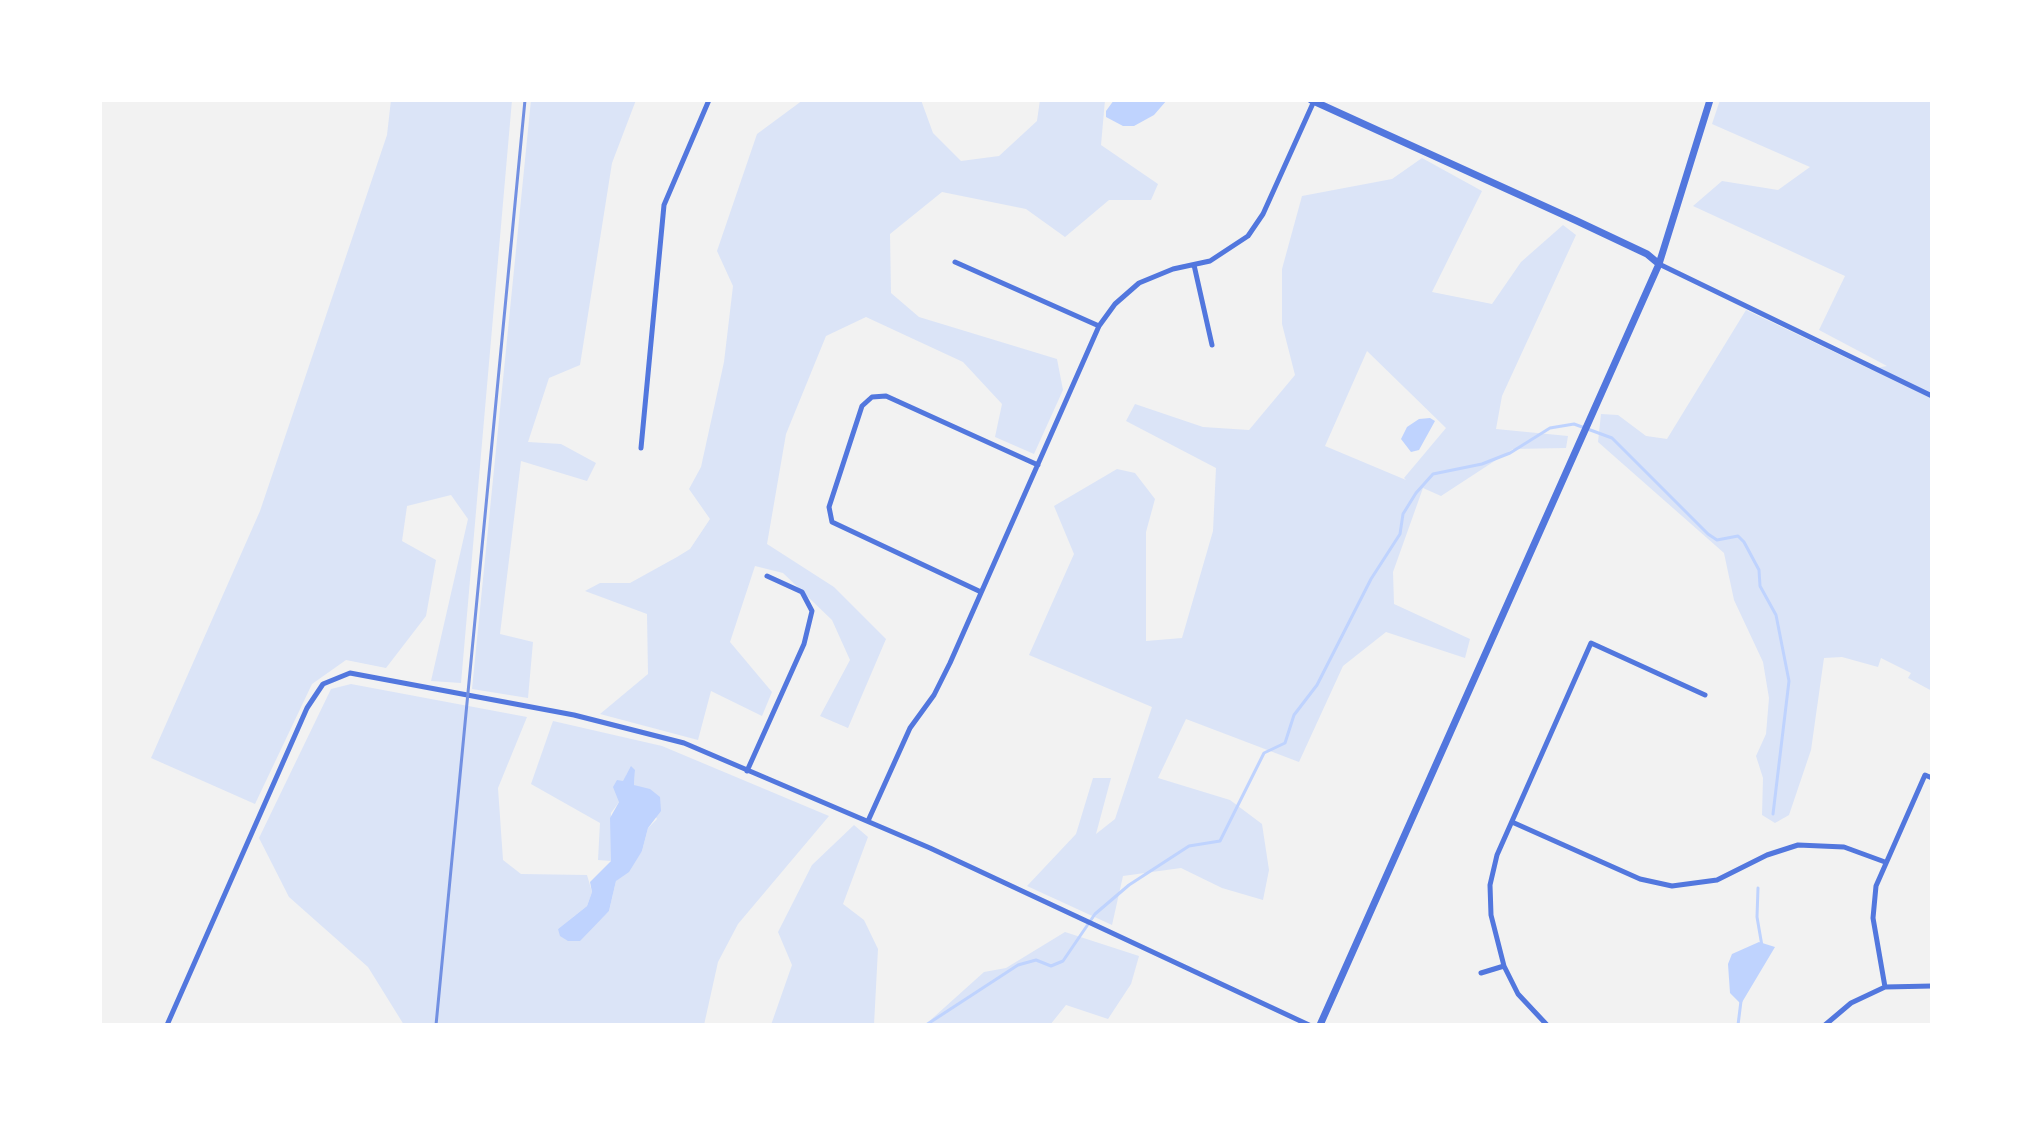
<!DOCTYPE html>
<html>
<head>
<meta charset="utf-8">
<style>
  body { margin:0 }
  #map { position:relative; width:2032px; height:1125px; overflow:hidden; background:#f2f2f2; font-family:Poppins,sans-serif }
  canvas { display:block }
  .frame { position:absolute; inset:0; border:102px solid #fff; pointer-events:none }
</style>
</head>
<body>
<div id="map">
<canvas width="2032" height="1125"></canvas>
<div class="frame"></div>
</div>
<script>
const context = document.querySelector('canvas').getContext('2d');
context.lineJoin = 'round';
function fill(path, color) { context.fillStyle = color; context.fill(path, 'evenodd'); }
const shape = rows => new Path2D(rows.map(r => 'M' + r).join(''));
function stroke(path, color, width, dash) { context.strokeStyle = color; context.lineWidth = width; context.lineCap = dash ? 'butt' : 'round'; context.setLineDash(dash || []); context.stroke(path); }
fill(shape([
  [391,100,512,100,461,683,431,681,468,519,451,495,407,506,402,541,436,560,426,616,386,668,346,660,312,684,255,804,151,758,260,511,387,135],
  [531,100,636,100,612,163,580,365,549,378,528,442,561,444,596,463,587,481,521,461,500,634,533,642,528,698,472,689],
  [803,100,921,100,933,133,961,161,999,156,1037,121,1040,100,1105,100,1101,145,1158,184,1151,200,1109,200,1065,237,1026,209,942,192,890,234,891,293,919,317,1057,359,1063,390,1034,454,995,437,1002,404,963,362,866,317,826,336,786,434,767,544,834,587,886,639,848,728,820,716,850,660,832,620,783,573,755,566,730,642,772,692,762,716,711,691,698,740,600,714,648,674,647,614,585,591,600,583,630,583,677,557,690,549,710,519,689,489,701,467,724,362,733,286,717,251,757,134],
  [1720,100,1932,100,1932,691,1908,678,1911,673,1881,658,1878,667,1842,657,1824,658,1811,750,1789,815,1775,823,1762,815,1763,778,1756,756,1766,734,1769,698,1763,662,1734,600,1724,553,1598,442,1601,414,1618,415,1646,436,1667,439,1746,310,1870,369,1887,366,1819,330,1845,276,1693,206,1722,181,1778,190,1810,167,1712,124],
  [1422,158,1482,191,1432,292,1492,304,1521,262,1563,225,1576,235,1502,396,1496,429,1568,436,1566,448,1513,449,1441,496,1423,488,1393,572,1394,604,1470,639,1465,658,1386,632,1343,666,1299,762,1186,719,1158,778,1230,800,1262,824,1269,870,1263,900,1222,888,1181,868,1123,876,1112,925,1027,886,1076,834,1093,778,1111,778,1096,834,1115,819,1152,707,1029,655,1074,554,1054,506,1117,469,1135,473,1155,499,1146,532,1146,641,1182,638,1213,531,1216,468,1126,421,1135,404,1203,427,1249,430,1295,375,1282,324,1282,269,1302,196,1392,179],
  [1367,351,1446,428,1404,478,1406,480,1325,446],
  [351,684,527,717,498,788,503,860,521,874,587,875,592,892,587,906,558,929,581,937,609,911,616,881,642,851,648,828,657,819,640,788,634,785,635,770,627,774,619,802,611,813,611,861,598,860,600,823,531,784,553,721,662,746,829,816,738,924,718,962,704,1025,404,1025,368,967,289,897,259,838,331,689],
  [854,825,868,837,843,904,864,920,878,949,874,1025,771,1025,792,965,778,932,812,865],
  [1065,932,1139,956,1131,984,1108,1019,1066,1005,1050,1025,925,1025,984,972,1006,968]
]), '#dbe4f7');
fill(shape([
  [1114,100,1167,100,1154,115,1134,126,1123,126,1106,117,1106,111],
  [1430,418,1435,421,1419,450,1411,452,1401,439,1407,427,1419,419],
  [631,766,635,770,634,785,650,789,660,797,661,811,648,828,642,851,629,872,616,881,609,911,580,941,568,941,560,936,558,929,587,906,592,892,590,882,611,861,610,818,619,802,613,787,617,780,623,781],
  [1759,942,1775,947,1741,1004,1730,993,1728,964,1732,954]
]), '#bfd3fe');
stroke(shape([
  [1758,888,1757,917,1762,946],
  [926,1025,1018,965,1036,960,1051,966,1063,961,1095,914,1129,885,1189,846,1220,841,1264,753,1285,743,1294,715,1317,685,1371,579,1400,534,1403,514,1416,493,1433,474,1482,464,1510,453,1550,428,1574,424,1612,438,1708,534,1717,540,1738,536,1744,542,1759,570,1760,586,1776,615,1789,681,1773,814],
  [1738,1025,1741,1001]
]), '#bfd3fe', 3);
stroke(shape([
  [955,262,1099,326],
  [1659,264,1932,396],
  [1194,265,1212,345],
  [641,448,664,205,709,100],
  [981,592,832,522,829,507,862,406,872,397,886,396,1038,465],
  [747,771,804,644,812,611,802,592,767,576],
  [868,821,910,728,934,695,950,663,1099,326,1115,304,1139,283,1173,269,1210,261,1248,236,1263,214,1314,101],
  [1512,822,1640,879,1672,886,1717,880,1767,855,1798,845,1844,847,1885,862],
  [1481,973,1504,966],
  [1885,987,1873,918,1876,886,1925,775,1932,778],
  [167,1025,307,708,323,684,350,673,574,715,684,743,930,848,1309,1025],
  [1547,1025,1518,994,1504,966,1491,915,1490,885,1497,855,1591,643,1705,695],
  [1825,1025,1851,1003,1885,987,1932,986]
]), '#5277de', 5);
stroke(shape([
  [1311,100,1577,221,1647,254,1659,264],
  [1320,1025,1659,264,1710,100]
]), '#5277de', 7);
stroke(shape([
  [436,1025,525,100]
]), '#7290e2', 3);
</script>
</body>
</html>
